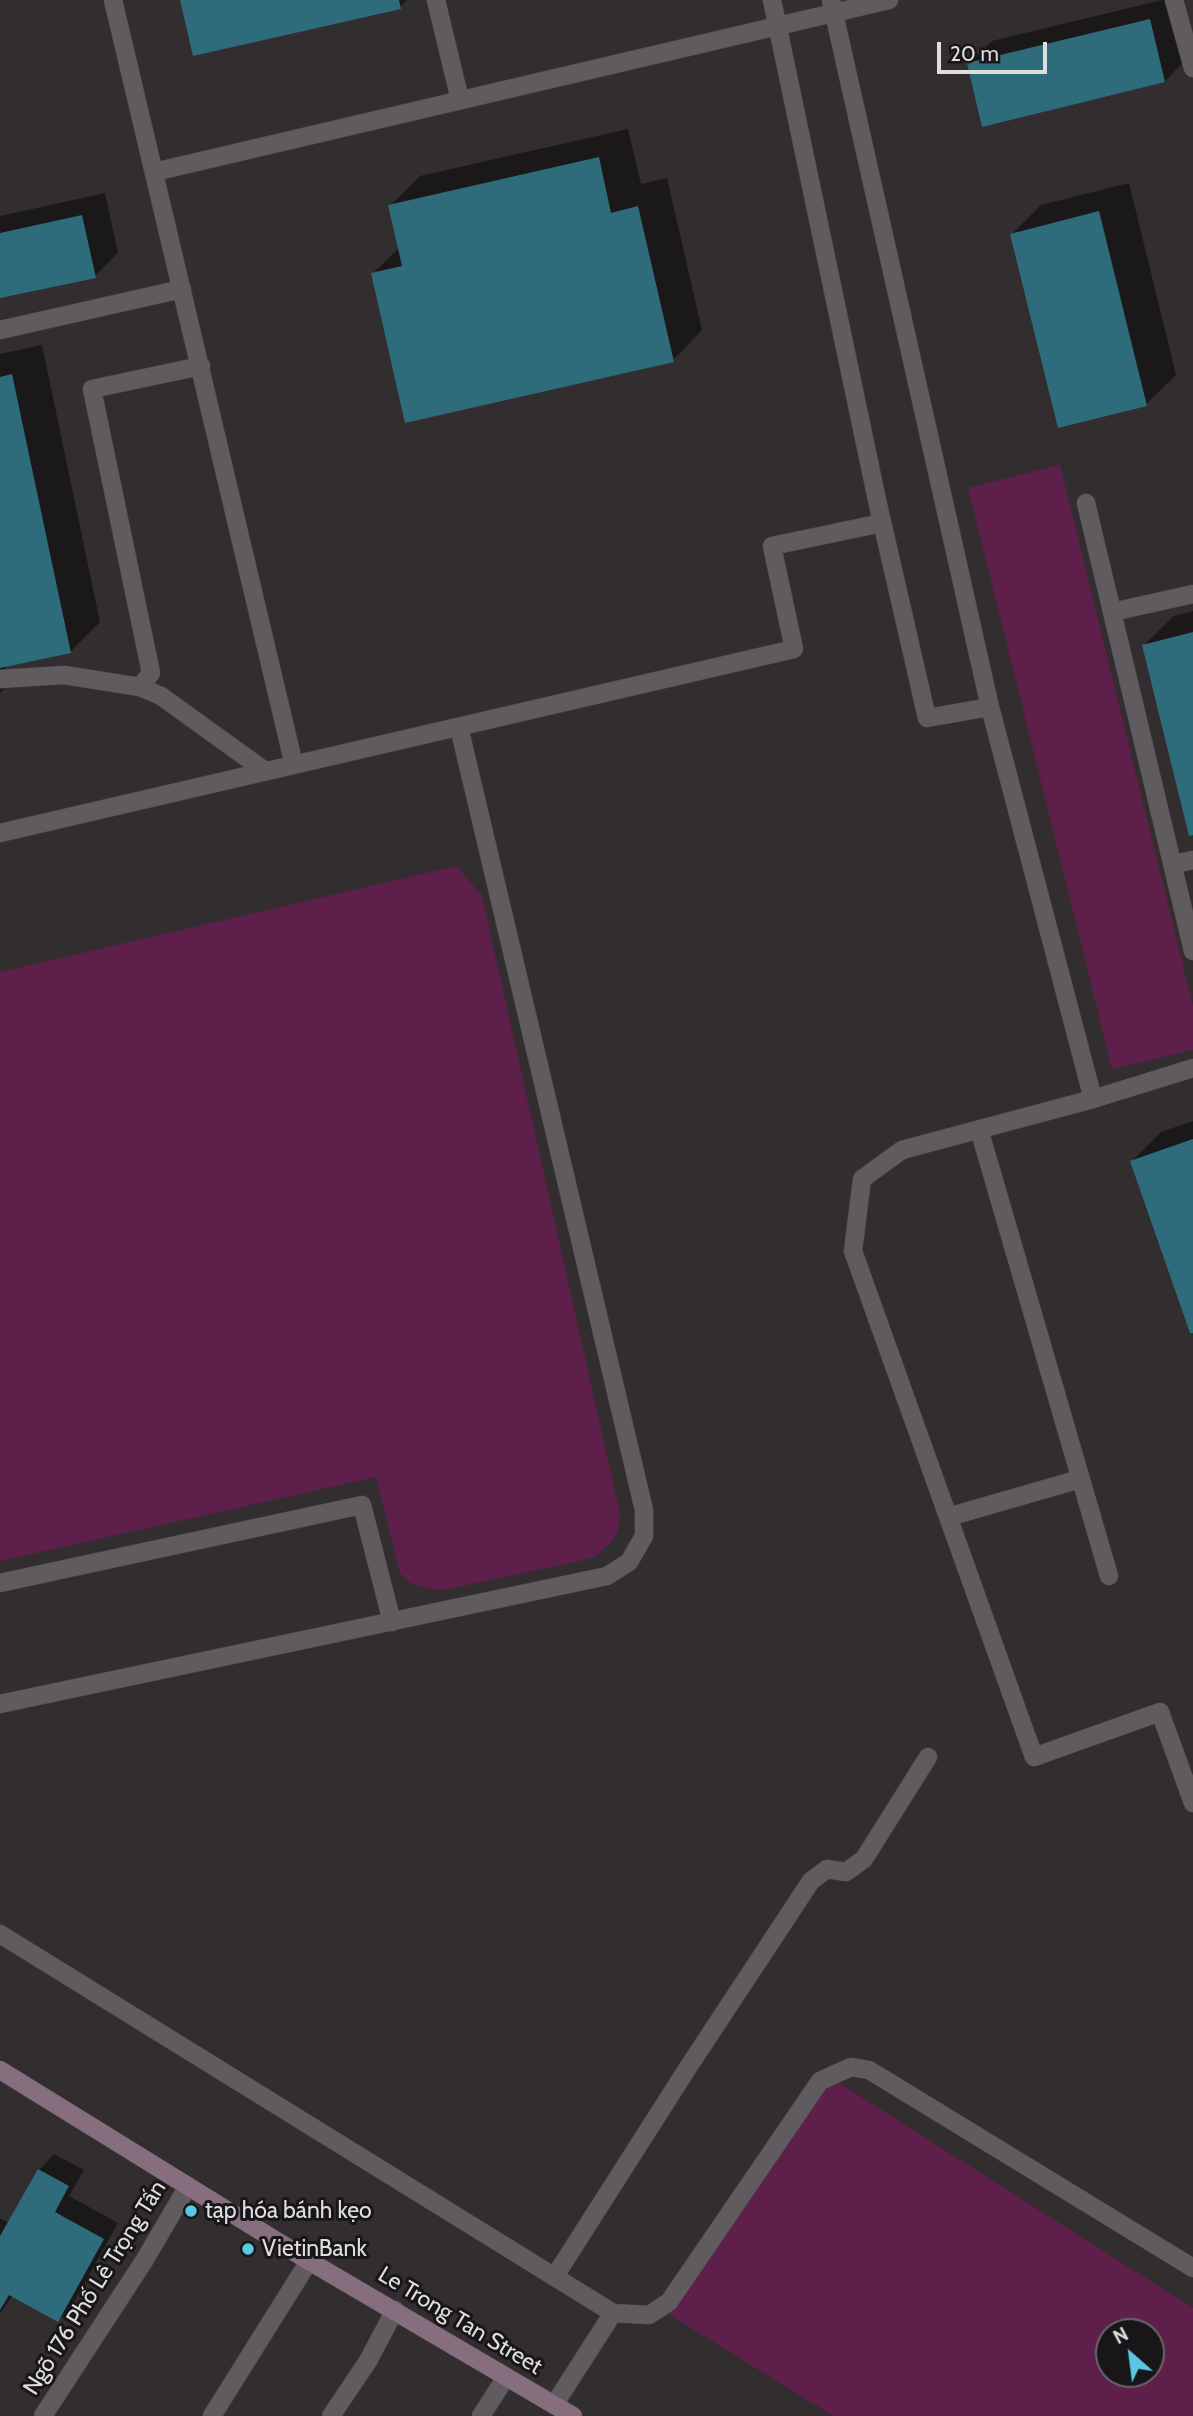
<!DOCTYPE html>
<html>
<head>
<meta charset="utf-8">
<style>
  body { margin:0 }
  #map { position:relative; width:1193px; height:2416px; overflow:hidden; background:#322e30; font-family:Cabin,sans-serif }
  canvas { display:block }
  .north { position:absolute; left:1095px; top:2318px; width:70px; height:70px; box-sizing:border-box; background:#181618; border:2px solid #686668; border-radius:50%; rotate:332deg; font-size:19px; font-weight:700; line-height:28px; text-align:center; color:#e0dddf }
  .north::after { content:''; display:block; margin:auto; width:24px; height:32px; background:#59c8e5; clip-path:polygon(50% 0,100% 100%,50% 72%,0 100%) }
  .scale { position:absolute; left:937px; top:42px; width:110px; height:32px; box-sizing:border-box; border:4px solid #e0dddf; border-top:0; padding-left:9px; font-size:21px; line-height:24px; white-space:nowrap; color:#e0dddf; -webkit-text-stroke:5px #181618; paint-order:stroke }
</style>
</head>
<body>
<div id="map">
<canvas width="1193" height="2416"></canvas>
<div class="north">N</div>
<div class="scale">20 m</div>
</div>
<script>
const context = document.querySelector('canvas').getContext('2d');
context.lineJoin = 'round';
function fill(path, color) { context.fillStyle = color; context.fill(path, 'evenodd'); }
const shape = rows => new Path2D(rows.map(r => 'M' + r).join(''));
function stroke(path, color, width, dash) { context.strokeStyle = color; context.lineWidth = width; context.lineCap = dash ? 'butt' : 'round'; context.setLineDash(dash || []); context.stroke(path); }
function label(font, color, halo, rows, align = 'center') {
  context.font = font + ' Cabin,sans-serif'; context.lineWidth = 6; context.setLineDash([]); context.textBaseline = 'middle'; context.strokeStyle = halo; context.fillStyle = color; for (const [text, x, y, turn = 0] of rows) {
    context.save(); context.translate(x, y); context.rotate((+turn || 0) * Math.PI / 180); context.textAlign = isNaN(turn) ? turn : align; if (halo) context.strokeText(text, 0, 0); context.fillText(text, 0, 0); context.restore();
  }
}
fill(shape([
  [1060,465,1193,1006,1193,1050,1112,1069,968,488],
  [457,866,482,896,620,1514,618,1530,612,1541,593,1558,444,1590,428,1588,410,1583,400,1573,376,1477,0,1561,0,972],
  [819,2070,1193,2308,1193,2416,833,2416,667,2313],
  [1109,2332,1151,2332,1151,2374,1109,2374]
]), '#5e1f4b');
fill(shape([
  [182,0,407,0,400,7],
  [1162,0,1173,0,1188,58,1165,81,969,64,992,41],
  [628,129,641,184,667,178,702,330,673,360,373,273,400,247,390,206,420,176],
  [1129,183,1176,375,1146,404,1012,234,1041,205],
  [105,193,118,253,95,276,0,296,0,216],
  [42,345,100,622,71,651,5,665,9,684,0,693,0,354],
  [1193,611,1193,834,1144,645,1174,616],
  [1193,1121,1193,1331,1132,1161,1161,1132],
  [54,2154,84,2170,69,2196,118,2223,73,2304,58,2320,13,2295,0,2314,0,2218,9,2223,39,2170]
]), '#0007');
fill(shape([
  [180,0,399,0,401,9,193,56],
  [1150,19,1165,82,982,127,967,63],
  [599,157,611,213,638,206,674,362,405,423,371,273,402,266,388,205],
  [1099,211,1147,406,1058,428,1010,234],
  [82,215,96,278,0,298,0,233],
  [12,374,71,653,0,668,0,377],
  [1193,632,1193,835,1189,836,1142,645],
  [1193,1139,1193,1333,1190,1333,1130,1161],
  [38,2169,69,2186,55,2212,104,2239,58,2322,9,2295,0,2310,0,2236]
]), '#2e6c7c');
const service = shape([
  [113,0,294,765],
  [436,0,460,100],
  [772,0,877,500,927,718,990,707],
  [831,0,990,707,1093,1099],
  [1174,0,1193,68],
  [154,172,889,0],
  [0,330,182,289],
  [1086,503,1193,951],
  [1112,612,1193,594],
  [0,679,64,675,140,687,161,696,265,771],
  [140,687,151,673,92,389,201,366],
  [0,833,794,649,772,546,882,523],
  [1173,864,1193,860],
  [1193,1068,1093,1099,902,1150,862,1179,853,1251,1034,1757,1160,1712,1193,1803],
  [979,1129,1109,1576],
  [948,1517,1080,1479],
  [0,1583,362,1505,392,1622],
  [0,1704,607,1576,629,1562,644,1536,644,1510,459,727],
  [0,1934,613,2313,649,2315,669,2302,820,2081,851,2067,869,2070,1193,2268],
  [555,2276,689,2066,811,1881,827,1869,846,1872,864,1859,928,1757],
  [554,2405,613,2313],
  [43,2416,144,2261,188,2186],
  [212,2416,309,2261],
  [331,2416,368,2361,395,2310]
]);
const tertiary = shape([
  [481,2416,506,2377]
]);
const secondary = shape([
  [0,2070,309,2261,573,2416]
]);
stroke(service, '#4d4a4c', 19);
stroke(tertiary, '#4d4a4c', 19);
stroke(secondary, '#4d4a4c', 19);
stroke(service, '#605b5e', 18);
stroke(tertiary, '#605b5e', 18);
stroke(secondary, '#876e7e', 18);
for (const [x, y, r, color] of [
  [191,2211,7,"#59c8e5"],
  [248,2249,7,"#59c8e5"]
]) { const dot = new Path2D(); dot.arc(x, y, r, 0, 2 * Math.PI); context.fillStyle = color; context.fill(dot); stroke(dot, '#181618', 2.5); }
label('23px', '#e0dddf', '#181618', [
  ["tạp hóa bánh kẹo",205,2211],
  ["VietinBank",262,2249]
], 'left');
label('23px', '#e0dddf', '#181618', [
  ["Ngõ 176 Phố Lê Trọng Tấn",95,2288,-58],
  ["Le Trong Tan Street",460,2321,31]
]);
</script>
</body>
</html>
